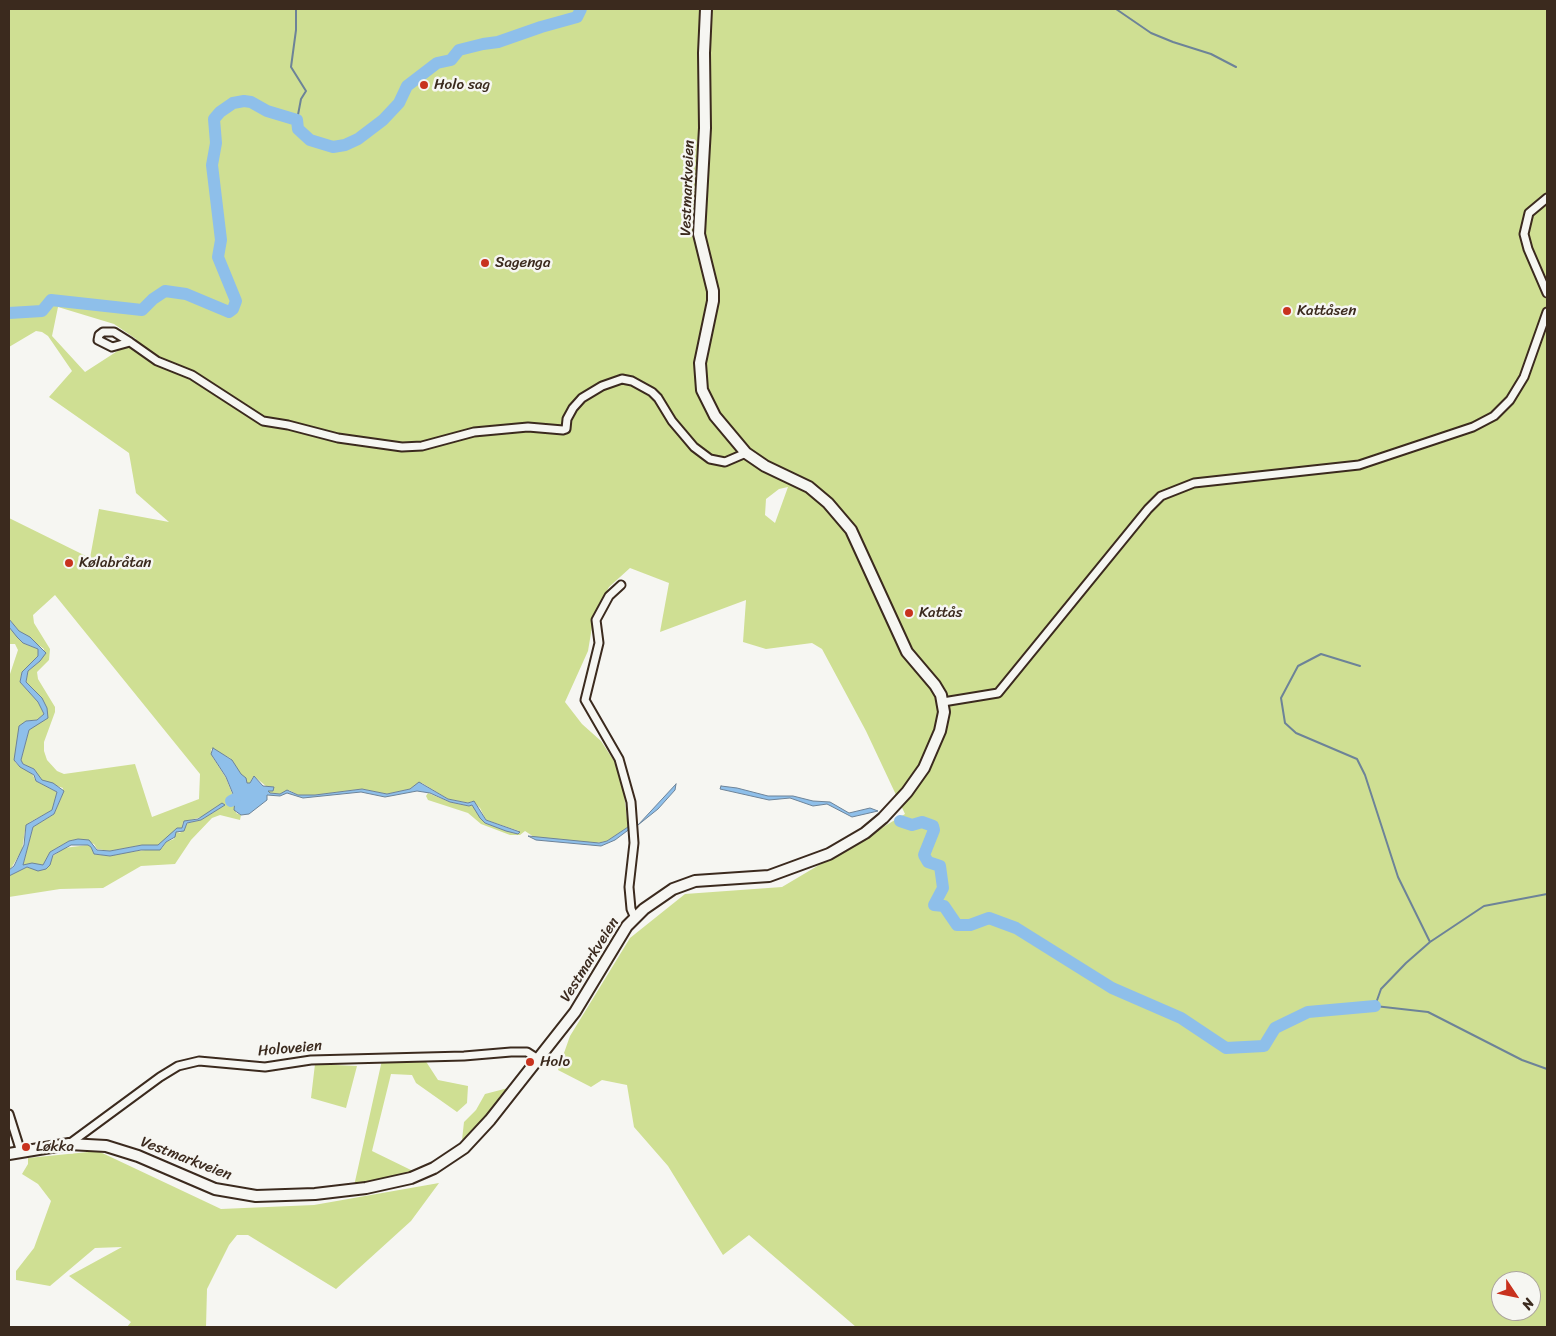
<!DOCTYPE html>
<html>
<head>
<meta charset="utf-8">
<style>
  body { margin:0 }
  #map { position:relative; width:1556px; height:1336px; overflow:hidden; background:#f6f6f2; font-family:Sriracha,sans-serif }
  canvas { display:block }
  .frame { position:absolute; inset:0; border:10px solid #3b2a1e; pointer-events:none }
  .north { position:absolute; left:1491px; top:1271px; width:50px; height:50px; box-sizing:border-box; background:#f6f6f2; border:1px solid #aba49d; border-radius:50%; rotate:124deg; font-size:14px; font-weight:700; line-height:20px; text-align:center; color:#3b2a1e }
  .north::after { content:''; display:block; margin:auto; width:18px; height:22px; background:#c8321e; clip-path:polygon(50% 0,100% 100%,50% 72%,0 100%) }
</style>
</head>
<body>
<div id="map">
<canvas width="1556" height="1336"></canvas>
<div class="frame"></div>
<div class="north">N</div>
</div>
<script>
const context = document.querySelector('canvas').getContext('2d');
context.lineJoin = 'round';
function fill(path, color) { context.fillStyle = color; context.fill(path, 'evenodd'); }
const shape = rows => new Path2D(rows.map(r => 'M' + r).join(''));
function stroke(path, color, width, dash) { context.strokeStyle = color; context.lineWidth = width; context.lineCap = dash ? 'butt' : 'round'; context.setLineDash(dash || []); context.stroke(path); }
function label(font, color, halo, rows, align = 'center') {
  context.font = font + ' Sriracha,sans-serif'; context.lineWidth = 5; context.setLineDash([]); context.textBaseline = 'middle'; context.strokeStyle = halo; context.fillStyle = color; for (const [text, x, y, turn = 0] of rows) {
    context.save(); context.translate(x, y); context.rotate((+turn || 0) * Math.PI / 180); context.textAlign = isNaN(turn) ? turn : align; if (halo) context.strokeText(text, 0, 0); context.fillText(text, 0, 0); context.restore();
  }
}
fill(shape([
  [9,9,1547,9,1547,1327,856,1327,749,1235,723,1255,668,1166,634,1127,627,1085,602,1080,591,1087,558,1070,570,1036,630,938,685,894,782,887,905,814,866,731,822,649,812,643,766,649,743,642,746,600,660,632,669,583,630,568,609,587,594,615,588,651,565,702,582,724,601,741,614,761,623,786,628,827,607,841,596,843,534,837,525,831,520,835,510,835,481,824,468,813,428,800,426,796,428,793,450,802,469,806,472,805,485,823,518,834,519,831,486,820,480,808,472,801,469,803,448,799,422,783,410,789,387,794,362,789,315,795,298,795,289,790,280,794,270,793,268,791,272,791,255,777,253,777,250,783,247,783,230,758,211,749,212,756,226,778,235,801,236,813,241,815,240,820,220,815,212,818,191,840,175,864,141,866,103,888,60,889,9,897,9,876,27,867,36,869,50,863,53,856,64,848,88,845,91,847,94,854,110,856,129,852,162,848,166,842,174,839,176,832,180,833,188,823,201,820,225,805,217,806,205,816,183,822,182,828,158,845,142,845,110,851,97,849,94,844,78,839,69,841,50,852,43,865,23,865,33,827,54,814,62,796,63,788,42,781,34,769,23,764,21,760,29,730,48,714,26,682,28,671,40,661,44,649,19,631,9,619,9,518,90,558,99,509,169,522,136,493,129,453,49,397,72,371,48,336,42,332,36,331,9,347,9,315,30,316,42,313,9,311],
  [58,307,114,324,136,339,85,372,52,336],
  [788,487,775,523,765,515,766,499,779,489],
  [55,595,200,774,199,799,152,817,135,764,64,774,57,771,47,760,44,751,44,742,55,712,55,707,38,679,37,672,49,660,50,649,34,623,33,615],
  [1501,1281,1531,1281,1531,1311,1501,1311],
  [9,627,23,643,38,649,39,655,22,672,20,682,38,702,44,714,37,720,26,721,18,733,15,762,20,767,31,772,36,781,57,792,53,810,30,822,25,831,22,850,10,870,9,677,18,650,15,644,9,644],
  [382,1060,425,1060,438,1080,468,1086,467,1103,457,1112,416,1083,412,1075,391,1074,372,1151,413,1171,354,1186],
  [315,1064,357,1066,346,1108,311,1098],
  [508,1088,487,1116,462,1140,464,1122,476,1110,485,1094],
  [98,1151,221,1209,314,1205,439,1183,411,1221,336,1289,248,1235,237,1235,229,1245,207,1289,206,1327,127,1327,131,1322,69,1276,122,1247,95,1248,50,1286,16,1280,16,1271,34,1248,51,1201,38,1184,22,1174,28,1164,28,1158]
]), '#cfdf93');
const water = shape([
  [9,619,19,631,30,637,46,653,40,661,28,671,26,682,42,698,47,708,48,718,29,730,21,760,23,764,34,769,42,780,53,783,64,791,54,814,33,827,23,865,32,863,43,865,50,852,69,841,78,839,89,840,97,850,110,851,142,845,158,845,177,828,182,828,184,821,198,819,222,803,225,805,201,820,187,823,184,831,176,832,175,837,166,842,160,850,141,850,110,856,94,854,91,847,88,845,71,845,53,855,50,865,46,869,38,871,27,867,9,876,9,870,14,866,24,845,26,825,52,810,57,792,36,781,34,775,20,767,14,760,19,726,26,721,37,720,44,714,38,702,20,682,22,672,38,656,38,649,23,643,17,637,9,627,9,619],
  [213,748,232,760,241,774,246,778,247,783,250,783,254,776,263,786,274,787,273,791,268,791,270,793,280,794,287,790,298,795,315,795,362,789,387,794,410,789,419,782,448,799,468,803,474,801,486,820,520,832,518,834,506,831,485,823,480,818,472,805,469,806,450,802,430,793,417,791,385,797,361,792,303,798,287,793,280,796,267,795,267,800,249,814,241,815,234,810,235,799,226,777,211,754,213,748],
  [676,784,675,790,658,809,638,825,676,784],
  [721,786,737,788,768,796,793,796,813,801,830,802,849,813,870,808,878,811,852,817,827,804,813,806,790,798,769,800,720,789,721,786],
  [628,827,631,828,615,840,601,846,536,840,528,836,599,843,607,841,628,827]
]);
fill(water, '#8ebfea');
stroke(water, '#6d8398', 1);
stroke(shape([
  [296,9,296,30,291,67,306,91,301,99,297,120],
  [1116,9,1151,33,1173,42,1211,54,1236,67],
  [1360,666,1321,654,1298,666,1281,698,1285,723,1296,733,1357,759,1365,775,1398,877,1430,942],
  [1547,894,1484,906,1430,942,1406,963,1381,989,1375,1006,1428,1012,1522,1060,1547,1069]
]), '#6d8398', 2);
stroke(shape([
  [9,313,42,311,51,300,142,310,153,299,165,291,186,294,229,312,233,309,236,301,218,257,221,240,212,165,216,143,214,119,220,112,233,103,244,101,251,102,267,111,297,120,298,129,310,140,333,147,345,145,358,139,383,120,399,103,407,86,437,63,451,60,459,50,483,44,498,42,541,27,577,17,581,9],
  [231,801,235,799],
  [900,821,912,825,922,822,933,826,934,830,924,855,928,862,940,866,943,888,934,905,944,906,957,925,970,925,989,918,1016,928,1112,988,1181,1018,1226,1048,1264,1046,1275,1028,1308,1012,1375,1006]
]), '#8ebfea', 12);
const street = shape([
  [1547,198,1529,213,1524,234,1528,249,1547,293],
  [130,342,112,347,98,340,99,335,103,332,114,332,130,342,157,361,192,375,263,421,288,425,338,438,402,447,422,446,474,432,528,427,563,430,566,429,567,419,573,408,582,398,602,386,622,379,632,381,652,392,658,398,672,421,694,447,710,459,725,462,746,453],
  [621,585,609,596,596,620,599,643,585,700,619,759,631,802,634,843,629,887,631,909,635,918],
  [943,702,998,693,1148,509,1161,496,1194,483,1359,465,1473,427,1494,416,1510,400,1524,377,1547,312],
  [9,1114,21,1152],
  [69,1144,160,1077,178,1066,199,1061,265,1067,311,1060,464,1056,511,1052,527,1052,538,1059]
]);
const secondary = shape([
  [9,1154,69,1144,106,1146,138,1156,215,1189,256,1196,315,1194,366,1188,411,1178,434,1168,464,1148,490,1120,575,1012,627,926,644,909,673,889,695,881,769,876,829,854,865,833,883,818,907,792,924,768,940,731,944,712,941,695,935,685,907,652,851,530,828,503,809,487,765,466,746,453,715,416,702,390,700,363,713,301,713,291,699,234,705,128,704,53,706,9]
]);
stroke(street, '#3b2a1e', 11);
stroke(secondary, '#3b2a1e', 14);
stroke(street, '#f6f6f2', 7);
stroke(secondary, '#f6f6f2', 10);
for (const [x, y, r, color] of [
  [424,85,5,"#c8321e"],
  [485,263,5,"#c8321e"],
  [1287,311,5,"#c8321e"],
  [69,563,5,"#c8321e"],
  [909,613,5,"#c8321e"],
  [530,1062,5,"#c8321e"],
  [26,1147,5,"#c8321e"]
]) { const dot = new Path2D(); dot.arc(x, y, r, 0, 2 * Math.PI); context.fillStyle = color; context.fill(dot); stroke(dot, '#f6f6f2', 2); }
label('15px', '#3b2a1e', '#f6f6f2', [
  ["Holo sag",434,85],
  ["Sagenga",495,263],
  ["Kattåsen",1297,311],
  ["Kølabråtan",79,563],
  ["Kattås",919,613],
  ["Holo",540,1062],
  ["Løkka",36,1147]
], 'left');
label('15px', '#3b2a1e', '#f6f6f2', [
  ["Vestmarkveien",688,188,-88],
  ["Vestmarkveien",590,960,-58],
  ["Holoveien",290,1049,-5],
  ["Vestmarkveien",186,1159,21]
]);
</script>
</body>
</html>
